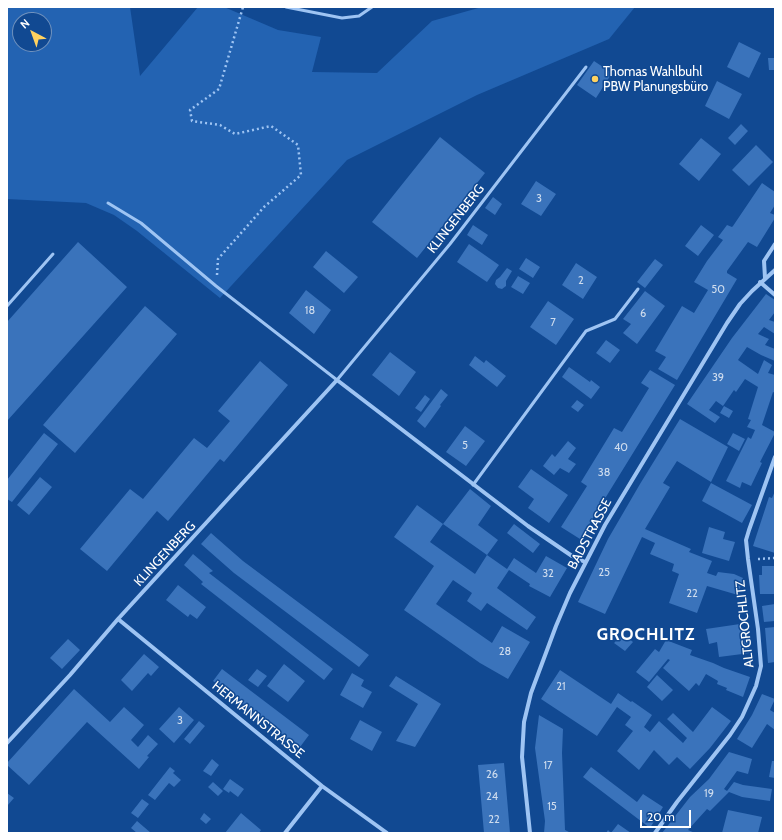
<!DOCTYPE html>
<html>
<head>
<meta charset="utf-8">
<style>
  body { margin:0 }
  #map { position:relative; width:782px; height:840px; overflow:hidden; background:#114992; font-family:Cabin,sans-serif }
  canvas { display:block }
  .frame { position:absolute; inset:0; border:8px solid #fff; pointer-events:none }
  .north { position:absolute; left:12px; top:12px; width:40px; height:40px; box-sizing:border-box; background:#114992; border:1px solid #7092be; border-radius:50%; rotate:319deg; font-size:11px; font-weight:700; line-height:16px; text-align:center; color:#fff }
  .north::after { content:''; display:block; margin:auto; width:14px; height:18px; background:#ffd260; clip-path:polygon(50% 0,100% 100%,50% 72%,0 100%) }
  .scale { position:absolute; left:640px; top:810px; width:51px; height:18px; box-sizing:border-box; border:2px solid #fff; border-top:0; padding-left:5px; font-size:12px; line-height:14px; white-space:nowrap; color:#fff; -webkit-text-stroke:3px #114992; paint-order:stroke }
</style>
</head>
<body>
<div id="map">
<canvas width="782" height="840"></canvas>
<div class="frame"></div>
<div class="north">N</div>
<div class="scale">20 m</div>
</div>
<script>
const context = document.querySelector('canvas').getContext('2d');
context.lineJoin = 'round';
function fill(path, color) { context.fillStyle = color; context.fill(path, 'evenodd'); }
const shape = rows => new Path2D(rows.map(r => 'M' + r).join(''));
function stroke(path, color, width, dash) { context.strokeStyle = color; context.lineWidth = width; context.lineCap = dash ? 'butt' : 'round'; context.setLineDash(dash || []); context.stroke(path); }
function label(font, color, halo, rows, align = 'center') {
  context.font = font + ' Cabin,sans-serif'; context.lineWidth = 3; context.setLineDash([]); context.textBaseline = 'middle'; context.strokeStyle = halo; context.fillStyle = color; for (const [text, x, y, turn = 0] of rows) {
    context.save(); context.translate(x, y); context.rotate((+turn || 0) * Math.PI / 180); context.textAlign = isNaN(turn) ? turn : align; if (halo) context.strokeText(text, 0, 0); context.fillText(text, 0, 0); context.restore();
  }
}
fill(shape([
  [7,7,130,7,140,76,198,7,224,7,278,30,321,37,312,72,377,73,432,21,482,7,635,7,609,39,477,95,347,160,220,298,137,231,114,215,86,203,7,199],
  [20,20,44,20,44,44,20,44]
]), '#2363b2');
fill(shape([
  [739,42,761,53,749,78,727,67],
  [768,58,775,58,775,70,769,70],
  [594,61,612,73,596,98,577,85],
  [717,81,742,94,729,119,705,106],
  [741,124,748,131,735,145,728,138],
  [440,137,485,173,417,258,372,222],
  [701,138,721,154,699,181,679,164],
  [756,145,773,162,749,186,732,170],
  [536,181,556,194,541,216,521,204],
  [762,183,775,192,775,205,770,213,775,215,775,218,757,247,748,242,727,271,727,273,737,279,677,380,658,369,666,357,655,351,682,306,694,313,708,290,694,282,707,261,723,240,718,237,727,225,732,227,733,226],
  [493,197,502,204,495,215,485,208],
  [473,225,488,235,482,245,467,235],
  [701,225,714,235,698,256,685,246],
  [78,242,127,287,7,421,7,322],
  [469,244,499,265,487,282,457,262],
  [326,251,358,277,344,293,313,267],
  [526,258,540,267,533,278,519,269],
  [655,259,663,265,645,288,637,282],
  [576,263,597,277,583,299,562,285],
  [507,268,512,271,506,281,506,286,502,289,498,288,495,284,496,280,500,277],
  [518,276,530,283,523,294,511,287],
  [306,290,331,310,314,334,289,313],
  [645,291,665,306,637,344,623,333,631,324,623,319],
  [766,294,775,300,775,312,769,320,775,322,775,334,764,327,758,334,769,339,765,345,775,349,775,361,761,355,747,347,738,360,758,374,764,360,772,365,768,373,775,375,775,393,773,392,762,425,775,432,775,433,760,462,762,463,751,486,742,482,740,488,726,481,748,437,751,439,755,430,747,427,751,420,748,419,758,387,745,379,736,392,734,390,723,406,716,401,709,410,720,417,715,423,687,404,732,338],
  [548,301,574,319,556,345,530,327],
  [145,306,177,334,75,453,43,425],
  [606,340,620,350,610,363,596,353],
  [390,352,416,372,399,396,372,375],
  [475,356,484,363,486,360,506,376,497,387,469,365],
  [260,361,288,385,224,462,220,459,168,521,157,511,107,571,80,549,130,489,143,499,194,438,207,448,230,421,218,411],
  [569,367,590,382,591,380,600,387,591,399,562,377],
  [650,370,675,385,580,539,561,527,587,486,581,482,614,428,622,432,649,388,641,383],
  [441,389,448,395,440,405,441,406,425,428,417,421],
  [425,395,430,399,421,412,415,408],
  [577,400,584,405,578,412,571,407],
  [724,406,733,411,729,418,720,413],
  [680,419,728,447,711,482,677,461,663,483,670,487,645,529,691,549,689,552,712,561,707,573,716,576,718,572,734,574,743,578,738,595,707,586,697,613,669,603,679,574,672,571,674,564,650,554,655,543,642,537,605,614,578,602,608,539,640,484],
  [465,426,485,441,466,466,446,452],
  [44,433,58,444,12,502,7,499,7,480],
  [733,433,745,439,739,451,727,444],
  [568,441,576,448,568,459,576,464,569,473,560,468,554,475,543,466,552,454,555,457],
  [531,469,568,495,549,523,528,508,534,499,518,487],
  [40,477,52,487,29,515,17,505],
  [711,483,752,505,742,523,702,501],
  [470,489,491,506,478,525,498,540,487,555,507,569,514,558,536,573,546,556,567,568,550,597,529,586,530,584,509,570,497,588,536,617,527,630,487,603,481,611,467,601,472,593,453,580,436,604,492,643,502,626,530,642,508,679,480,663,404,610,434,566,394,537,417,505,443,524,430,542,475,574,487,555,443,524],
  [775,491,775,553,753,546,769,497,772,498],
  [514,524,540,544,533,553,507,533],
  [709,527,725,532,723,539,735,542,729,561,702,553],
  [211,533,243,561,369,655,359,667,234,573,201,544],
  [193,554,213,571,209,573,333,669,324,680,201,584,203,582,184,565],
  [762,566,775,566,775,594,760,594,759,575,762,575],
  [178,585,206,607,197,619,190,614,188,617,166,600],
  [775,604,775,621,764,622,762,606],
  [740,624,742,639,747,638,750,653,719,657,717,642,709,644,706,629],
  [775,627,775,662,768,663,765,628],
  [623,634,633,642,625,651,614,643],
  [68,639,80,650,62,669,50,658],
  [666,640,692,650,690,655,713,663,724,668,750,677,743,697,726,690,727,688,717,684,718,681,706,674,699,686,696,683,689,691,663,668,670,660,668,659,649,682,636,672,655,649,659,652],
  [144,654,159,667,151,676,148,673,132,691,121,680],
  [284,664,305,681,288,702,267,686],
  [222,669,309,735,297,751,283,740,285,737,213,681],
  [257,669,267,676,258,687,248,680],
  [560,670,611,704,618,693,631,702,632,701,652,715,644,727,650,732,659,721,683,743,687,738,667,719,673,713,693,732,712,707,731,721,710,748,690,769,677,757,669,765,654,750,639,770,617,751,633,731,625,725,631,717,617,707,597,736,541,699],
  [352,673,364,680,361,686,372,692,363,708,340,695],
  [657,675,673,690,662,701,647,687],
  [396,676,441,704,415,747,396,741,418,704,389,686],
  [74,689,110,722,124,707,144,725,131,740,138,747,148,735,158,744,147,756,149,757,139,769,87,722,29,785,7,765,7,763],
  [762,694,775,699,770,710,775,713,775,730,767,724,752,748,737,739,752,715],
  [179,707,194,720,174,743,159,729],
  [539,715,563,729,562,753,565,830,571,833,544,833,545,821,535,748],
  [360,720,382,732,372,751,350,739],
  [199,721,205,726,190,744,184,739],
  [729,752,752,759,748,774,737,771,724,789,727,791,734,782,743,785,772,789,770,801,742,797,729,792,710,811,707,809,688,830,695,833,662,833,690,797,709,779],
  [212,759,219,765,211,776,203,771],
  [772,761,775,761,775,778,769,777],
  [504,763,510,833,484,833,478,765],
  [170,767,175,771,173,773,181,780,174,787,169,783,155,800,148,795],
  [591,767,637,802,643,794,663,807,650,828,583,777],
  [230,779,244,789,238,797,230,791,229,793,223,789],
  [213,782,223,791,218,796,208,787],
  [7,793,14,798,7,806],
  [142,799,149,804,138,818,131,813],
  [728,810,762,817,758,833,722,833],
  [204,813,211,819,206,824,200,819],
  [241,813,261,830,259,833,225,833],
  [137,821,151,833,137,833,131,828],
  [618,824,631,833,606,833,608,830,611,833]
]), '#3a73bb');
stroke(shape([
  [217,275,218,259,264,207,301,175,298,145,271,126,235,134,220,125,192,121,190,110,219,89,243,7],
  [758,559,775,558]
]), '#9ec4f3', 2.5, [2, 3]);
stroke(shape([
  [286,7,342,18,359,16,372,7],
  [108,203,141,223,216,286,337,380,450,244,586,67],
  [7,306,53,254],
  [473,485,586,331,615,319,638,289]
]), '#9ec4f3', 3);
stroke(shape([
  [765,278,764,261,775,244],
  [760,282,775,295],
  [118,619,322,786,387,833],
  [7,743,70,675,118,619,337,380,528,526,572,556,585,562],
  [285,833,322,786],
  [530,833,522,757,524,722,531,693,556,626,570,593,605,525,727,323,740,304,752,291,775,270],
  [655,833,677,802,730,735,742,717,756,686,761,666,758,629,748,559,746,540,749,530,775,457]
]), '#9ec4f3', 4);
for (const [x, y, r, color] of [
  [595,79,4,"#ffd260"]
]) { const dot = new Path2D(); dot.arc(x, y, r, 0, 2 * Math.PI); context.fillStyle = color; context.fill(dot); stroke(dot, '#114992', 1.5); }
label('11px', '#cedcee', null, [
  ["3",539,199],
  ["2",581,281],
  ["50",718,290],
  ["18",310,311],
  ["6",643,314],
  ["7",553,323],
  ["39",718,378],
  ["5",465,446],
  ["40",621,448],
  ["38",604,473],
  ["25",604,573],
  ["32",548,574],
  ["22",692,594],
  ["28",505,652],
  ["21",561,687],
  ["3",180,721],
  ["17",548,766],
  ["26",492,775],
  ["19",709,794],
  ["24",492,797],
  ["15",552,807],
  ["22",494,820]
]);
label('13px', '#fff', '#114992', [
  ["Thomas Wahlbuhl",603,72],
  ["PBW Planungsbüro",603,87]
], 'left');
label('13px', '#fff', '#114992', [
  ["KLINGENBERG",456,219,-52],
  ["BADSTRASSE",590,534,-62],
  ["KLINGENBERG",165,554,-47],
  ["ALTGROCHLITZ",745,624,-96],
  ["HERMANNSTRASSE",258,720,39]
]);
context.letterSpacing = '1px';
label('bold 17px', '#fff', '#114992', [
  ["GROCHLITZ",646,635]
]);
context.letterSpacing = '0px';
</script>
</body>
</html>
